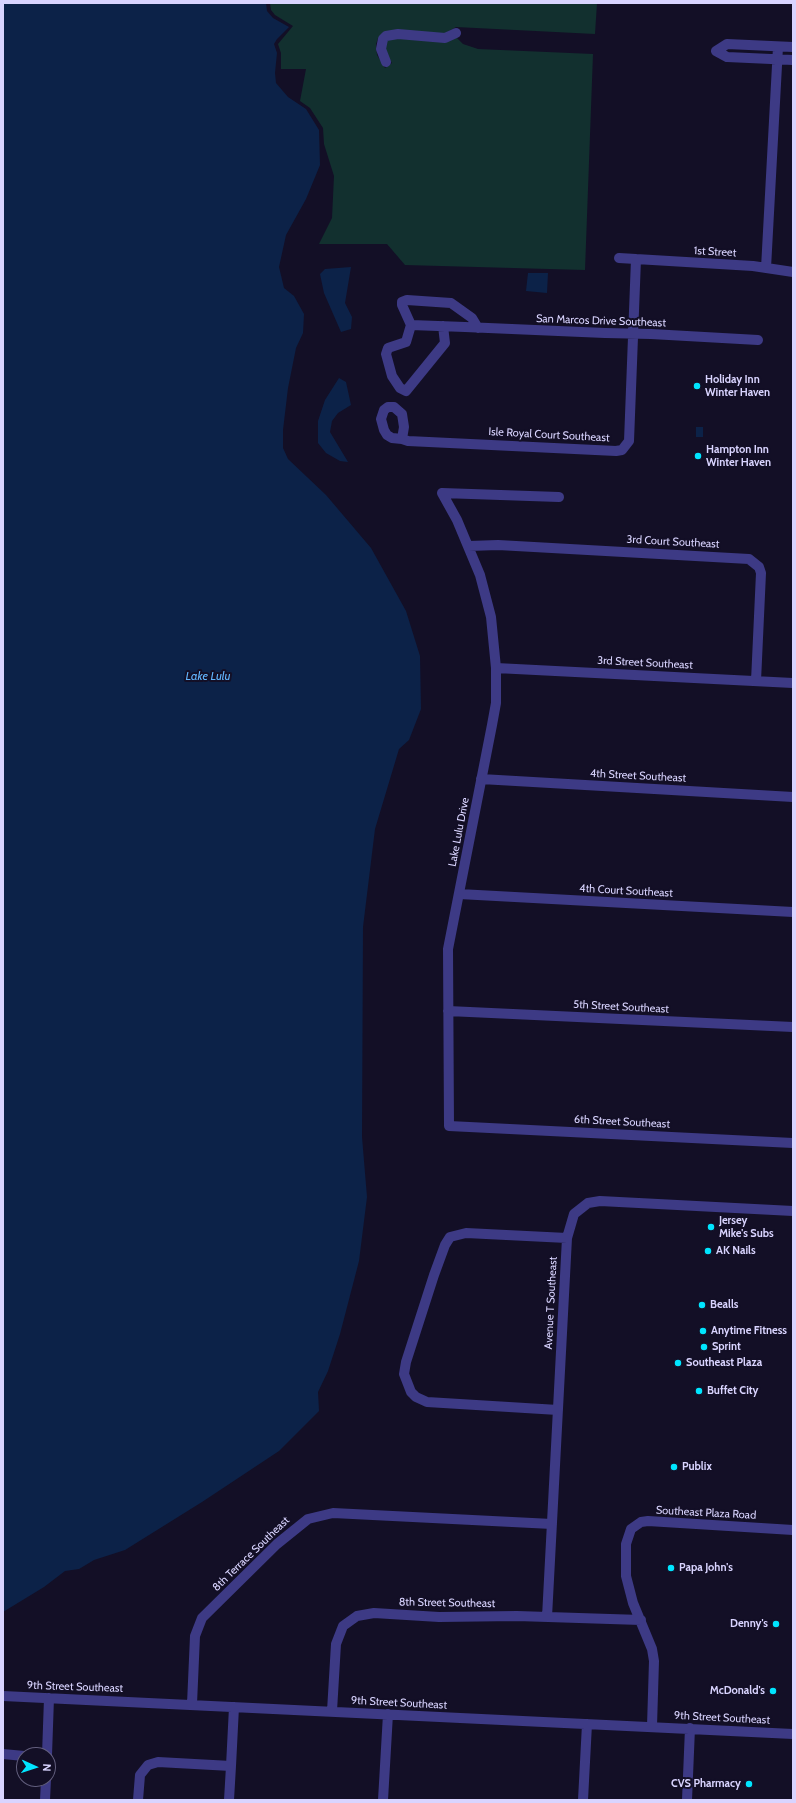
<!DOCTYPE html>
<html>
<head>
<meta charset="utf-8">
<style>
  body { margin:0 }
  #map { position:relative; width:796px; height:1803px; overflow:hidden; background:#130f26; font-family:Cabin,sans-serif }
  canvas { display:block }
  .frame { position:absolute; inset:0; border:4px solid #d9d4ff; pointer-events:none }
  .north { position:absolute; left:16px; top:1747px; width:40px; height:40px; box-sizing:border-box; background:#130f26; border:1px solid #625e7d; border-radius:50%; rotate:93deg; font-size:11px; font-weight:700; line-height:16px; text-align:center; color:#d9d4ff }
  .north::after { content:''; display:block; margin:auto; width:14px; height:18px; background:#00e5ff; clip-path:polygon(50% 0,100% 100%,50% 72%,0 100%) }
</style>
</head>
<body>
<div id="map">
<canvas width="796" height="1803"></canvas>
<div class="frame"></div>
<div class="north">N</div>
</div>
<script>
const context = document.querySelector('canvas').getContext('2d');
context.lineJoin = 'round';
function fill(path, color) { context.fillStyle = color; context.fill(path, 'evenodd'); }
const shape = rows => new Path2D(rows.map(r => 'M' + r).join(''));
function stroke(path, color, width, dash) { context.strokeStyle = color; context.lineWidth = width; context.lineCap = dash ? 'butt' : 'round'; context.setLineDash(dash || []); context.stroke(path); }
function label(font, color, halo, rows, align = 'center') {
  context.font = font + ' Cabin,sans-serif'; context.lineWidth = 4; context.setLineDash([]); context.textBaseline = 'middle'; context.strokeStyle = halo; context.fillStyle = color; for (const [text, x, y, turn = 0] of rows) {
    context.save(); context.translate(x, y); context.rotate((+turn || 0) * Math.PI / 180); context.textAlign = isNaN(turn) ? turn : align; if (halo) context.strokeText(text, 0, 0); context.fillText(text, 0, 0); context.restore();
  }
}
fill(shape([
  [270,3,597,3,595,34,456,27,444,34,378,38,376,44,377,55,385,68,392,63,387,56,385,45,388,39,456,37,463,44,478,49,593,54,585,270,405,265,387,244,319,244,332,218,334,176,324,144,323,128,310,108,300,101,306,69,281,69,281,53,278,44,293,26,275,15,271,10]
]), '#12302f');
fill(shape([
  [3,3,266,3,267,11,273,18,289,27,277,39,274,44,277,53,275,73,276,83,288,97,306,109,319,130,320,165,306,199,286,235,279,267,284,288,294,296,304,314,303,333,296,348,288,388,283,430,283,448,288,459,326,495,371,548,406,611,420,656,421,709,409,740,399,749,375,829,363,927,362,1137,367,1197,359,1261,340,1334,328,1371,318,1392,319,1411,279,1451,202,1502,125,1550,94,1560,79,1569,65,1571,44,1587,3,1612],
  [351,267,345,303,352,317,351,329,341,332,324,293,320,274,325,269],
  [528,273,548,273,547,293,526,291],
  [339,378,346,382,351,405,338,413,332,421,330,432,348,462,340,461,326,453,318,443,318,421,325,400],
  [696,427,703,427,703,437,696,437]
]), '#0c2248');
stroke(shape([
  [716,51,727,44,793,47],
  [716,51,727,57,793,60],
  [386,62,381,49,383,39,386,36,398,34,445,38,456,33],
  [619,258,753,266,793,272],
  [766,268,778,47],
  [411,325,402,305,402,302,407,300,451,303,472,318,478,328],
  [443,326,445,343,406,391,400,388,392,376,386,354,388,348,406,342,411,325,465,327,605,333,651,334,758,340],
  [402,439,392,438,387,435,384,430,381,419,384,410,388,407,394,407,402,414,404,427,402,439,408,441,616,451,622,450,629,441,636,259],
  [442,493,457,520,480,575,491,617,496,668,496,703,492,725,448,949,449,1126,793,1143],
  [442,493,559,497],
  [469,546,498,545,749,559,759,567,761,573,756,681],
  [496,668,793,683],
  [481,779,793,797],
  [459,894,793,912],
  [448,1011,793,1027],
  [558,1410,427,1402,416,1397,411,1392,404,1374,406,1362,434,1275,445,1245,450,1237,466,1233,567,1238],
  [547,1617,567,1238,574,1214,588,1203,600,1201,793,1211],
  [3,1696,793,1734],
  [192,1704,195,1636,202,1618,277,1544,308,1519,333,1513,552,1524],
  [332,1711,336,1644,343,1626,357,1616,374,1613,439,1617,517,1616,641,1620],
  [652,1726,654,1661,652,1649,633,1603,626,1576,626,1544,631,1529,641,1522,648,1521,793,1530],
  [3,1754,24,1756],
  [47,1755,49,1698],
  [231,1766,234,1707],
  [45,1800,46,1779],
  [138,1800,140,1775,148,1765,158,1762,231,1766,229,1800],
  [383,1800,388,1714],
  [583,1800,587,1724],
  [687,1800,690,1728]
]), '#3d3a85', 10);
for (const [x, y, r, color] of [
  [697,386,4,"#00e5ff"],
  [698,456,4,"#00e5ff"],
  [711,1227,4,"#00e5ff"],
  [708,1251,4,"#00e5ff"],
  [702,1305,4,"#00e5ff"],
  [703,1331,4,"#00e5ff"],
  [704,1347,4,"#00e5ff"],
  [678,1363,4,"#00e5ff"],
  [699,1391,4,"#00e5ff"],
  [674,1467,4,"#00e5ff"],
  [671,1568,4,"#00e5ff"],
  [776,1624,4,"#00e5ff"],
  [773,1691,4,"#00e5ff"],
  [749,1784,4,"#00e5ff"]
]) { const dot = new Path2D(); dot.arc(x, y, r, 0, 2 * Math.PI); context.fillStyle = color; context.fill(dot); stroke(dot, '#130f26', 1.5); }
label('11px', '#d9d4ff', '#130f26', [
  ["1st Street",715,252,3],
  ["San Marcos Drive Southeast",601,321,2],
  ["Isle Royal Court Southeast",549,435,3],
  ["3rd Court Southeast",673,542,3],
  ["3rd Street Southeast",645,663,3],
  ["4th Street Southeast",638,776,3],
  ["Lake Lulu Drive",459,832,-79],
  ["4th Court Southeast",626,891,3],
  ["5th Street Southeast",621,1007,3],
  ["6th Street Southeast",622,1122,3],
  ["Avenue T Southeast",551,1303,-87],
  ["Southeast Plaza Road",706,1513,3],
  ["8th Terrace Southeast",251,1554,-44],
  ["8th Street Southeast",447,1603,1],
  ["9th Street Southeast",75,1687,2],
  ["9th Street Southeast",399,1703,3],
  ["9th Street Southeast",722,1718,3]
]);
label('bold 11px', '#d9d4ff', '#130f26', [
  ["Holiday Inn",705,380],
  ["Winter Haven",705,393],
  ["Hampton Inn",706,450],
  ["Winter Haven",706,463],
  ["Jersey",719,1221],
  ["Mike's Subs",719,1234],
  ["AK Nails",716,1251],
  ["Bealls",710,1305],
  ["Anytime Fitness",711,1331],
  ["Sprint",712,1347],
  ["Southeast Plaza",686,1363],
  ["Buffet City",707,1391],
  ["Publix",682,1467],
  ["Papa John's",679,1568],
  ["Denny's",768,1624,"right"],
  ["McDonald's",765,1691,"right"],
  ["CVS Pharmacy",741,1784,"right"]
], 'left');
label('italic 12px', '#62b6ff', '#130f26', [
  ["Lake Lulu",208,676]
]);
</script>
</body>
</html>
